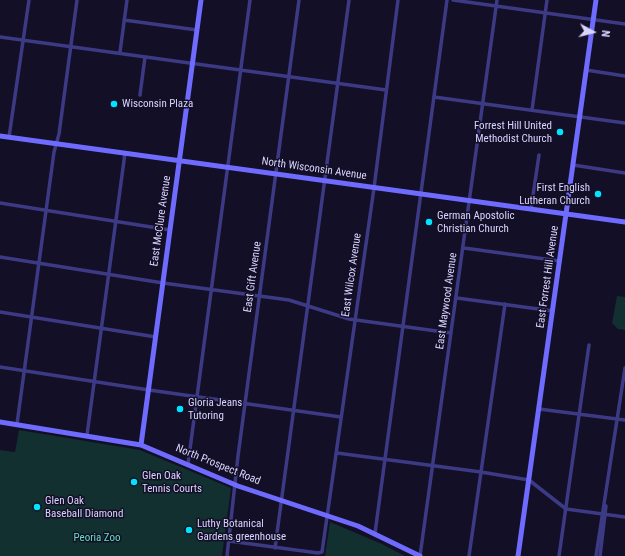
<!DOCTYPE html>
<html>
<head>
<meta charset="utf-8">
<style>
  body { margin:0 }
  #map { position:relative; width:625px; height:556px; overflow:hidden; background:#130f26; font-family:"Roboto Condensed",sans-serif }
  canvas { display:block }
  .north { position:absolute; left:573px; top:12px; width:40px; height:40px; -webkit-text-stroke:3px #130f26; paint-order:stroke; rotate:97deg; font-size:11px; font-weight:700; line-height:16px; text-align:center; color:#d9d4ff }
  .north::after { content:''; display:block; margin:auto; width:14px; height:18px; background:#d9d4ff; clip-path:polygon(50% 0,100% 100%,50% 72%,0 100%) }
</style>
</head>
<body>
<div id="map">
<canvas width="625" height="556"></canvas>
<div class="north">N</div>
</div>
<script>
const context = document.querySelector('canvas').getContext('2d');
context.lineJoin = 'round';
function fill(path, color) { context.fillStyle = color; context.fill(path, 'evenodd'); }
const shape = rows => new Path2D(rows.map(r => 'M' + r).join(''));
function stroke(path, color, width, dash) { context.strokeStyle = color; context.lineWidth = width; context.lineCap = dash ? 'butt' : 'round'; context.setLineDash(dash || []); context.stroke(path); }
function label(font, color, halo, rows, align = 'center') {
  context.font = font + ' "Roboto Condensed",sans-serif'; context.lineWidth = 3; context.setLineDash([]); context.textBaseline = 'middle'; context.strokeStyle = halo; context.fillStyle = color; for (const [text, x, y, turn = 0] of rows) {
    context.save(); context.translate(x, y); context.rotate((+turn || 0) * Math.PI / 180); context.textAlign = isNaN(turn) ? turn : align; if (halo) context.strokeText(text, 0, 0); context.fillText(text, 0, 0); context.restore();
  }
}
fill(shape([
  [617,296,625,297,625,330,618,329,612,323],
  [19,430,140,450,231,488,222,556,0,556,0,450,15,452],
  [330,522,382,544,405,556,325,556]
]), '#12302f');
stroke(shape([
  [453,0,625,24],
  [124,20,197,30],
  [0,37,386,90],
  [120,52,127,0],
  [586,70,625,76],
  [140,95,145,57],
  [434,97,625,123],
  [532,110,547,0],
  [9,137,29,0],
  [573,165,625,173],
  [0,203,170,230],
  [531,209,539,155],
  [464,248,560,261],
  [0,257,163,283,289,300,349,319,451,333],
  [457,298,553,311],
  [0,312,156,337],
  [0,367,149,390,341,417],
  [539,409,625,420],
  [17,424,54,152,59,134,77,0],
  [87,435,125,153],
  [337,453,481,472,529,480,566,509,625,517],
  [188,464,250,0],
  [375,533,447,0],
  [229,541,318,553,322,552,374,188,398,0],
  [275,548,349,0],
  [227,556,238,456,299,0],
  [420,556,497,0],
  [469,556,505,304],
  [559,556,589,345],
  [596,556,625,368],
  [600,556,606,506]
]), '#3d3a85', 3.5);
stroke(shape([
  [0,136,625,222],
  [0,422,141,445,238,486,358,526,420,556],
  [141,445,201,0],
  [518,556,596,0]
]), '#6f6bff', 5);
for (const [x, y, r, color] of [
  [114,104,4,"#00e5ff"],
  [560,132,4,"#00e5ff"],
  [598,194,4,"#00e5ff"],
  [429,222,4,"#00e5ff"],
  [180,409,4,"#00e5ff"],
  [134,482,4,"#00e5ff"],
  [37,507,4,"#00e5ff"],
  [189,530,4,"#00e5ff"]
]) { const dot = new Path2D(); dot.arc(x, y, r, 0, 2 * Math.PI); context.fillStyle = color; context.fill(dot); stroke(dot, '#130f26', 1.5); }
label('11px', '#d9d4ff', '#130f26', [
  ["Wisconsin Plaza",122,104],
  ["Forrest Hill United",552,126,"right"],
  ["Methodist Church",552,139,"right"],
  ["First English",590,188,"right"],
  ["Lutheran Church",590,201,"right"],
  ["German Apostolic",437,216],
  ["Christian Church",437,229],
  ["Gloria Jeans",188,403],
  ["Tutoring",188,416],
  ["Glen Oak",142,476],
  ["Tennis Courts",142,489],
  ["Glen Oak",45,501],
  ["Baseball Diamond",45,514],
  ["Luthy Botanical",197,524],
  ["Gardens greenhouse",197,537]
], 'left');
label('11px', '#d9d4ff', '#130f26', [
  ["North Wisconsin Avenue",314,169,8],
  ["East McClure Avenue",161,221,-82],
  ["East Wilcox Avenue",352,275,-82],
  ["East Gift Avenue",253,277,-82],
  ["East Forrest Hill Avenue",548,277,-82],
  ["East Maywood Avenue",447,301,-82],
  ["North Prospect Road",218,465,22]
]);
label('11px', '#5fe0c0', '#130f26', [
  ["Peoria Zoo",97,538]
]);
</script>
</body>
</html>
